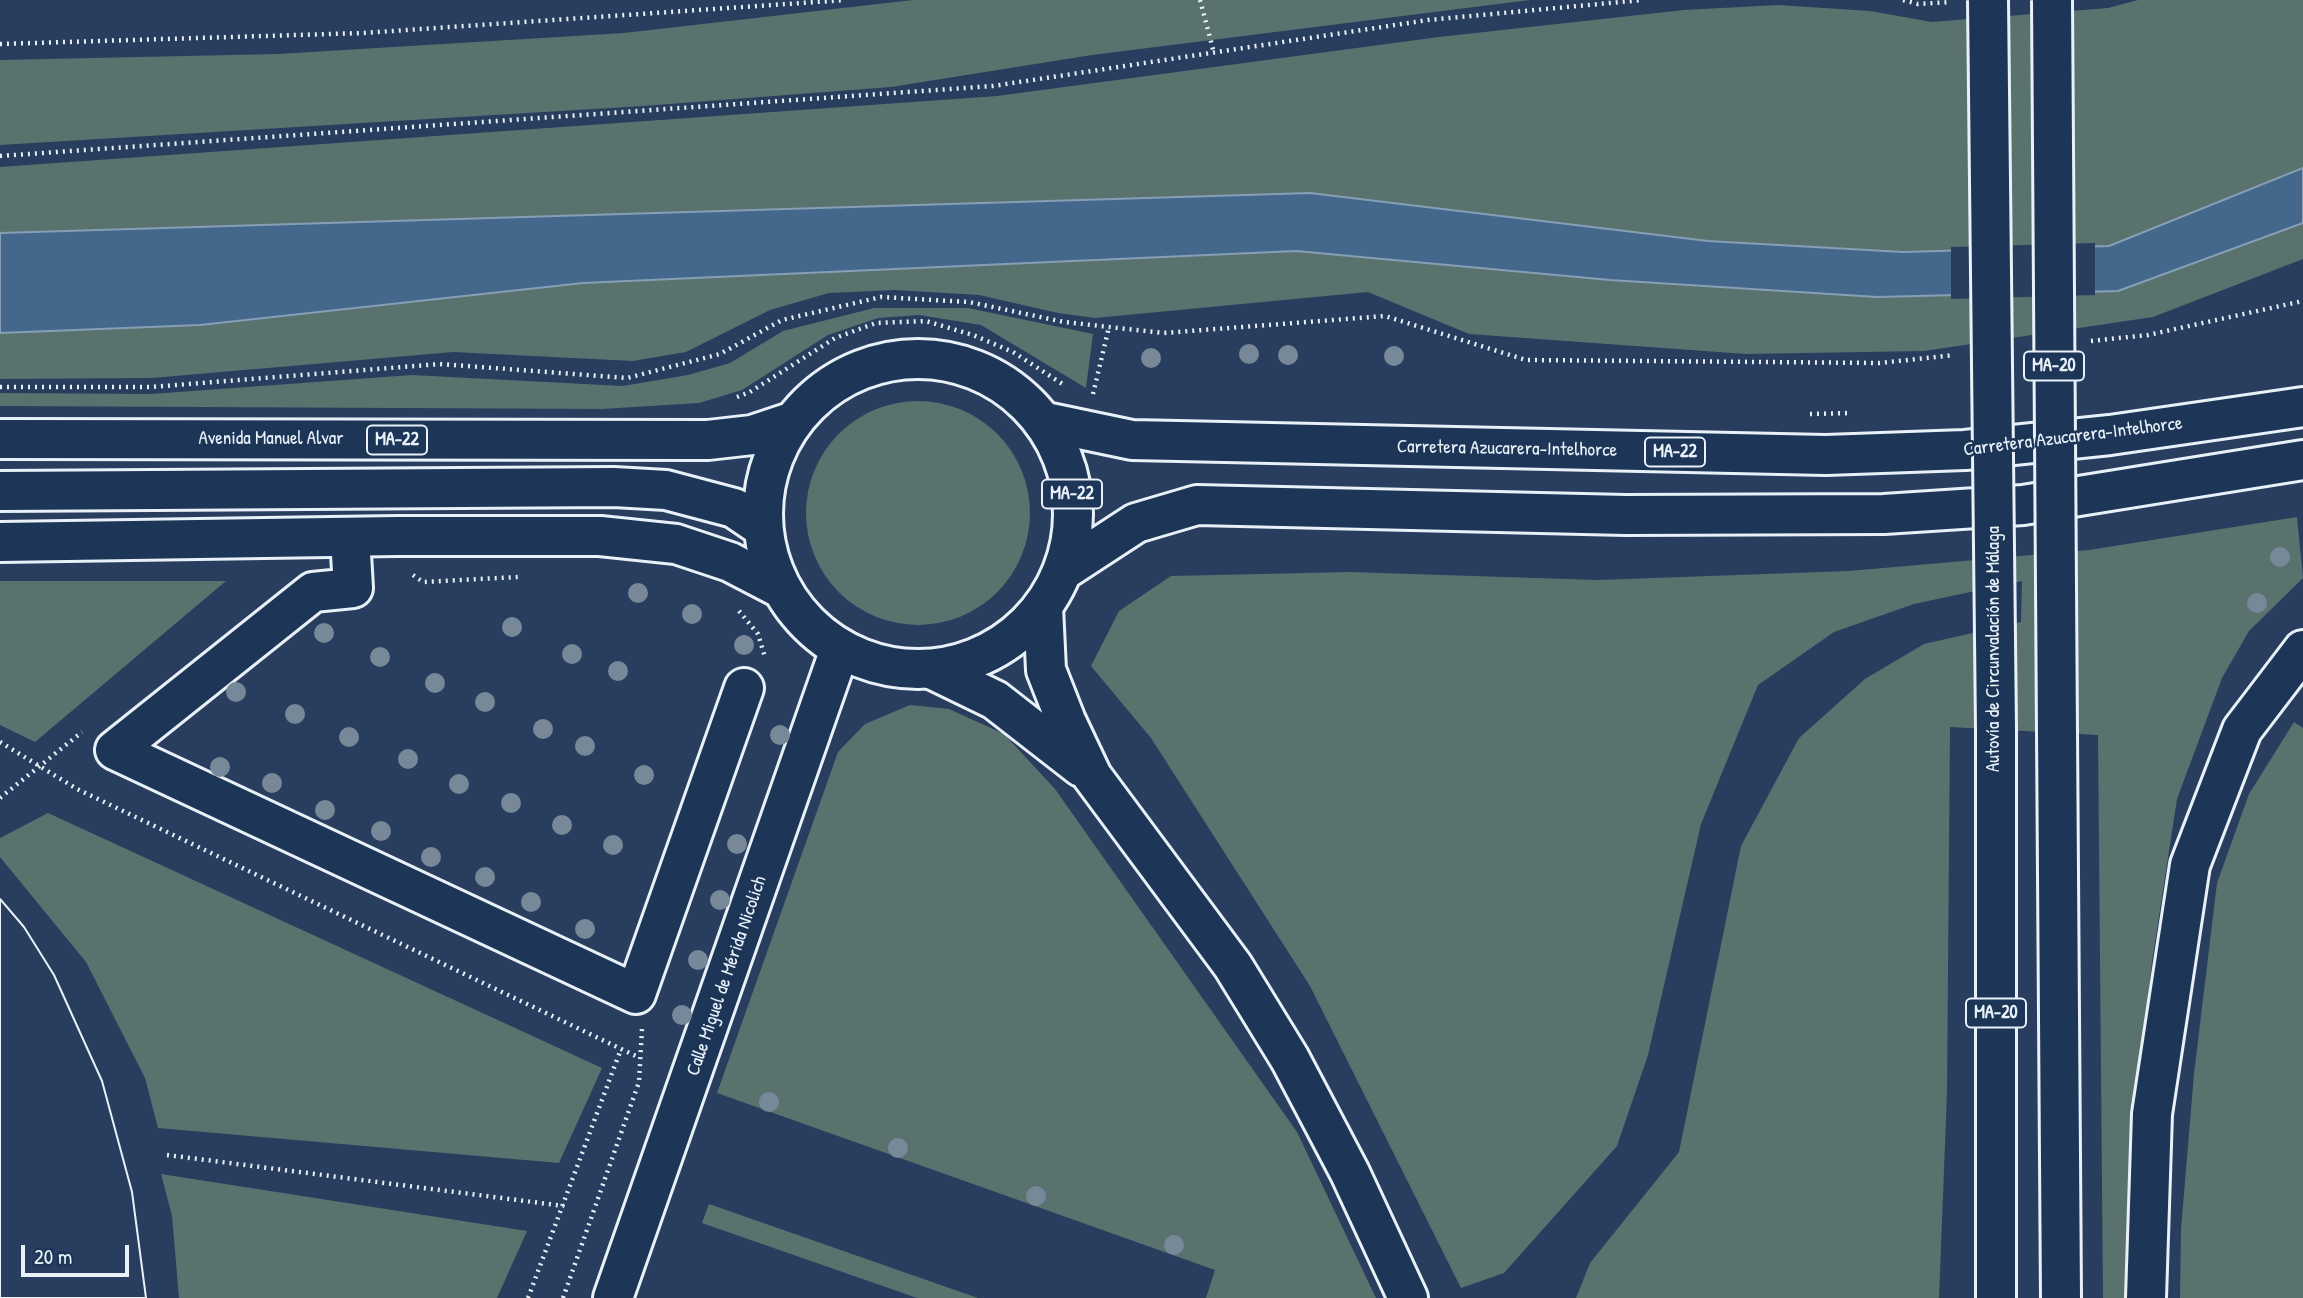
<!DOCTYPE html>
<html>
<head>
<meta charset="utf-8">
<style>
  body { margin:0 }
  #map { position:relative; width:2303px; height:1298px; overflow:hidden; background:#293d5f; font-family:"Patrick Hand",sans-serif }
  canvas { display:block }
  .scale { position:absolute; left:21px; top:1245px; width:108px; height:32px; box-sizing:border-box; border:4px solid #e8f1f8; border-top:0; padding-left:9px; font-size:21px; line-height:24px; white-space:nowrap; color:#e8f1f8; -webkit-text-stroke:5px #1d3557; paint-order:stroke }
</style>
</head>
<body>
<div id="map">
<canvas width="2303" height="1298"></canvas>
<div class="scale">20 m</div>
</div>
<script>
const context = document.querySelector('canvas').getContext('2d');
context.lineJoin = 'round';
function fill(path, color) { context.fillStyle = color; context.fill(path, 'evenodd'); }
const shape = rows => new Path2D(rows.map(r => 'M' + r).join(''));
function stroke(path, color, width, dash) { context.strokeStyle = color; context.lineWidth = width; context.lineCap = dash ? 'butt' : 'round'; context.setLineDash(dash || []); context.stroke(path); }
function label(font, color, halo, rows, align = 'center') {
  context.font = font + ' "Patrick Hand",sans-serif'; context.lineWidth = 5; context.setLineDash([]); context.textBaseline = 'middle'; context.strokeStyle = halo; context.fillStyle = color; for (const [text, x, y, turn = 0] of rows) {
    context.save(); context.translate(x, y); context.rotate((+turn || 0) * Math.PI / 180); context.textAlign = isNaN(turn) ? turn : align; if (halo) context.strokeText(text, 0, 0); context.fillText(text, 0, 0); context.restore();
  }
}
fill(shape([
  [913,0,1530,0,1092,55,891,87,643,106,0,145,0,60,278,54,624,33],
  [2138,0,2303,0,2303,168,2109,246,1903,252,1708,241,1310,193,0,233,0,167,997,96,1439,37,1684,10,1778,5,1870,11,1932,22,2108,8],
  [2303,223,2303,259,2153,317,1924,351,1746,354,1469,334,1368,292,1095,318,1058,313,979,295,895,290,829,293,770,310,686,352,633,361,453,352,152,378,0,379,0,333,200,325,583,283,1296,251,1610,280,1877,297,2118,291],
  [874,308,968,308,1093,334,1086,388,981,325,919,315,878,318,828,335,742,390,699,403,602,409,0,406,0,393,151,394,412,375,623,386,688,375,730,363,783,331],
  '806 513a112 112 0 1 1 224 0a112 112 0 1 1-224 0Z',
  [2297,517,2303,578,2249,631,2222,678,2177,799,2152,962,2134,1125,2131,1298,2103,1298,2098,735,1950,727,1947,1093,1939,1298,1576,1298,1590,1263,1679,1152,1741,846,1799,738,1865,679,1924,644,2021,622,2022,581,1914,604,1834,632,1758,685,1701,824,1648,1055,1617,1146,1504,1273,1461,1288,1310,986,1151,738,1091,666,1119,611,1171,576,1349,572,1598,580,1849,571,2089,550],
  [0,581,226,581,35,742,0,725],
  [910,705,949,709,1004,734,1055,789,1297,1132,1376,1298,1206,1298,1215,1270,717,1093,838,752,865,724],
  [2294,722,2303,728,2303,1298,2180,1298,2181,1229,2194,1074,2217,883,2249,794],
  [48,813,602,1068,559,1163,158,1128,145,1078,86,962,0,857,0,838],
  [161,1174,527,1231,497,1298,179,1298,172,1216],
  [709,1204,978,1298,917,1298,702,1223]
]), '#59726e');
const water = shape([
  [2303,168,2303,223,2118,291,1877,297,1610,280,1296,251,583,283,200,325,0,333,0,233,1310,193,1708,241,1903,252,2109,246,2303,168]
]);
fill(water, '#44688b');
stroke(water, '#869fb7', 2);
fill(shape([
  [2095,243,2095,295,1951,299,1951,247]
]), '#293d5f');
const building = shape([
  [0,899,24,927,54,975,102,1081,132,1192,146,1298,0,1298,0,899],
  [0,899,24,927,54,975,102,1081,132,1192,146,1298,0,1298,0,899]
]);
fill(building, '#5b5c7e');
stroke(building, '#e8f1f8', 2);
const minor = shape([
  [350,537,353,588,313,592,115,750,636,994,744,688],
  [613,1298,839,652]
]);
const major = shape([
  '763 514a155 155 0 1 1 310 0a155 155 0 1 1-310 0Z',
  [1046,422,1132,440,1826,455,1965,450,2110,435,2303,407],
  [0,439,708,440,752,435,791,422],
  [0,491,614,487,666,490,734,508,762,527],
  [0,542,397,536,600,536,676,544,730,562,780,588],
  [1064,570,1136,523,1197,505,1626,515,1884,514,2023,505,2303,460]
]);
const highway = shape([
  [1043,607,1046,670,1066,721,1092,776,1233,966,1290,1059,1350,1173,1408,1298],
  [931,669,995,700,1081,767],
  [2057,732,2061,1298],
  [1996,1298,1996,729],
  [2146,1298,2152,1114,2190,865,2242,730,2303,650]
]);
stroke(minor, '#e8f1f8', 44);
stroke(major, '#e8f1f8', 44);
stroke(highway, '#e8f1f8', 44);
stroke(shape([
  [1200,0,1214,53],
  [1903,0,1918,4,1951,2],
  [0,44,363,33,845,0],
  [0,156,993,86,1428,20,1642,0],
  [2091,341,2148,335,2303,301],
  [0,387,151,387,440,364,627,378,720,354,782,320,881,297,969,302,1064,322,1164,333,1385,316,1526,360,1879,363,1954,355],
  [1093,394,1109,327],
  [737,397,750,392,835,338,876,323,926,321,973,335,1013,352,1064,385],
  [1810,414,1851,413],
  [413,575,423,582,518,577],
  [739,611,758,634,765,657],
  [0,742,77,789,638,1057],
  [0,798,82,732],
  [167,1155,564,1206],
  [528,1298,621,1049],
  [563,1298,639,1082,642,1029]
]), '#e8f1f8', 4.5, [2, 5]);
stroke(minor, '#1d3557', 38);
stroke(major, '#1d3557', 38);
stroke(highway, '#1d3557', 38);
const highwayBridge = shape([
  [1988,0,1996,729],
  [2052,0,2057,732]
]);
stroke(highwayBridge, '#e8f1f8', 44, []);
stroke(highwayBridge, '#1d3557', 38);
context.fillStyle = '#789';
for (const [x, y] of [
  [1249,354],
  [1288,355],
  [1394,356],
  [1151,358],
  [2280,557],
  [638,593],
  [2257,603],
  [692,614],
  [512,627],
  [324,633],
  [744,645],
  [572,654],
  [380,657],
  [618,671],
  [435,683],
  [236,692],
  [485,702],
  [295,714],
  [543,729],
  [780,735],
  [349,737],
  [585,746],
  [408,759],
  [220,767],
  [644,775],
  [272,783],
  [459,784],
  [511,803],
  [325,810],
  [562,825],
  [381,831],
  [737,844],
  [613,845],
  [431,857],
  [485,877],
  [720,900],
  [531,902],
  [585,929],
  [698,960],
  [682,1015],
  [769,1102],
  [898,1148],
  [1036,1196],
  [1174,1245]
]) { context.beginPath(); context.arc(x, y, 10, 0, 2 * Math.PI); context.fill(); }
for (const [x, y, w] of [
  [2054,366,60],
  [397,440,60],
  [1675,452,60],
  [1072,494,60],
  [1996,1013,60]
]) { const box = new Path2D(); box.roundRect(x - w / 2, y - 14.5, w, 29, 5); context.fillStyle = '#1d3557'; context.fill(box); stroke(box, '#e8f1f8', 2); }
label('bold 18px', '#e8f1f8', null, [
  ["MA-20",2054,366],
  ["MA-22",397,440],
  ["MA-22",1675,452],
  ["MA-22",1072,494],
  ["MA-20",1996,1013]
]);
label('19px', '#e8f1f8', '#1d3557', [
  ["Carretera Azucarera-Intelhorce",2073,437,-7],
  ["Avenida Manuel Alvar",271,439],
  ["Carretera Azucarera-Intelhorce",1507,449,1],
  ["Autovía de Circunvalación de Málaga",1994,649,-90],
  ["Calle Miguel de Mérida Nicolich",727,976,-71]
]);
</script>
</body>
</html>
